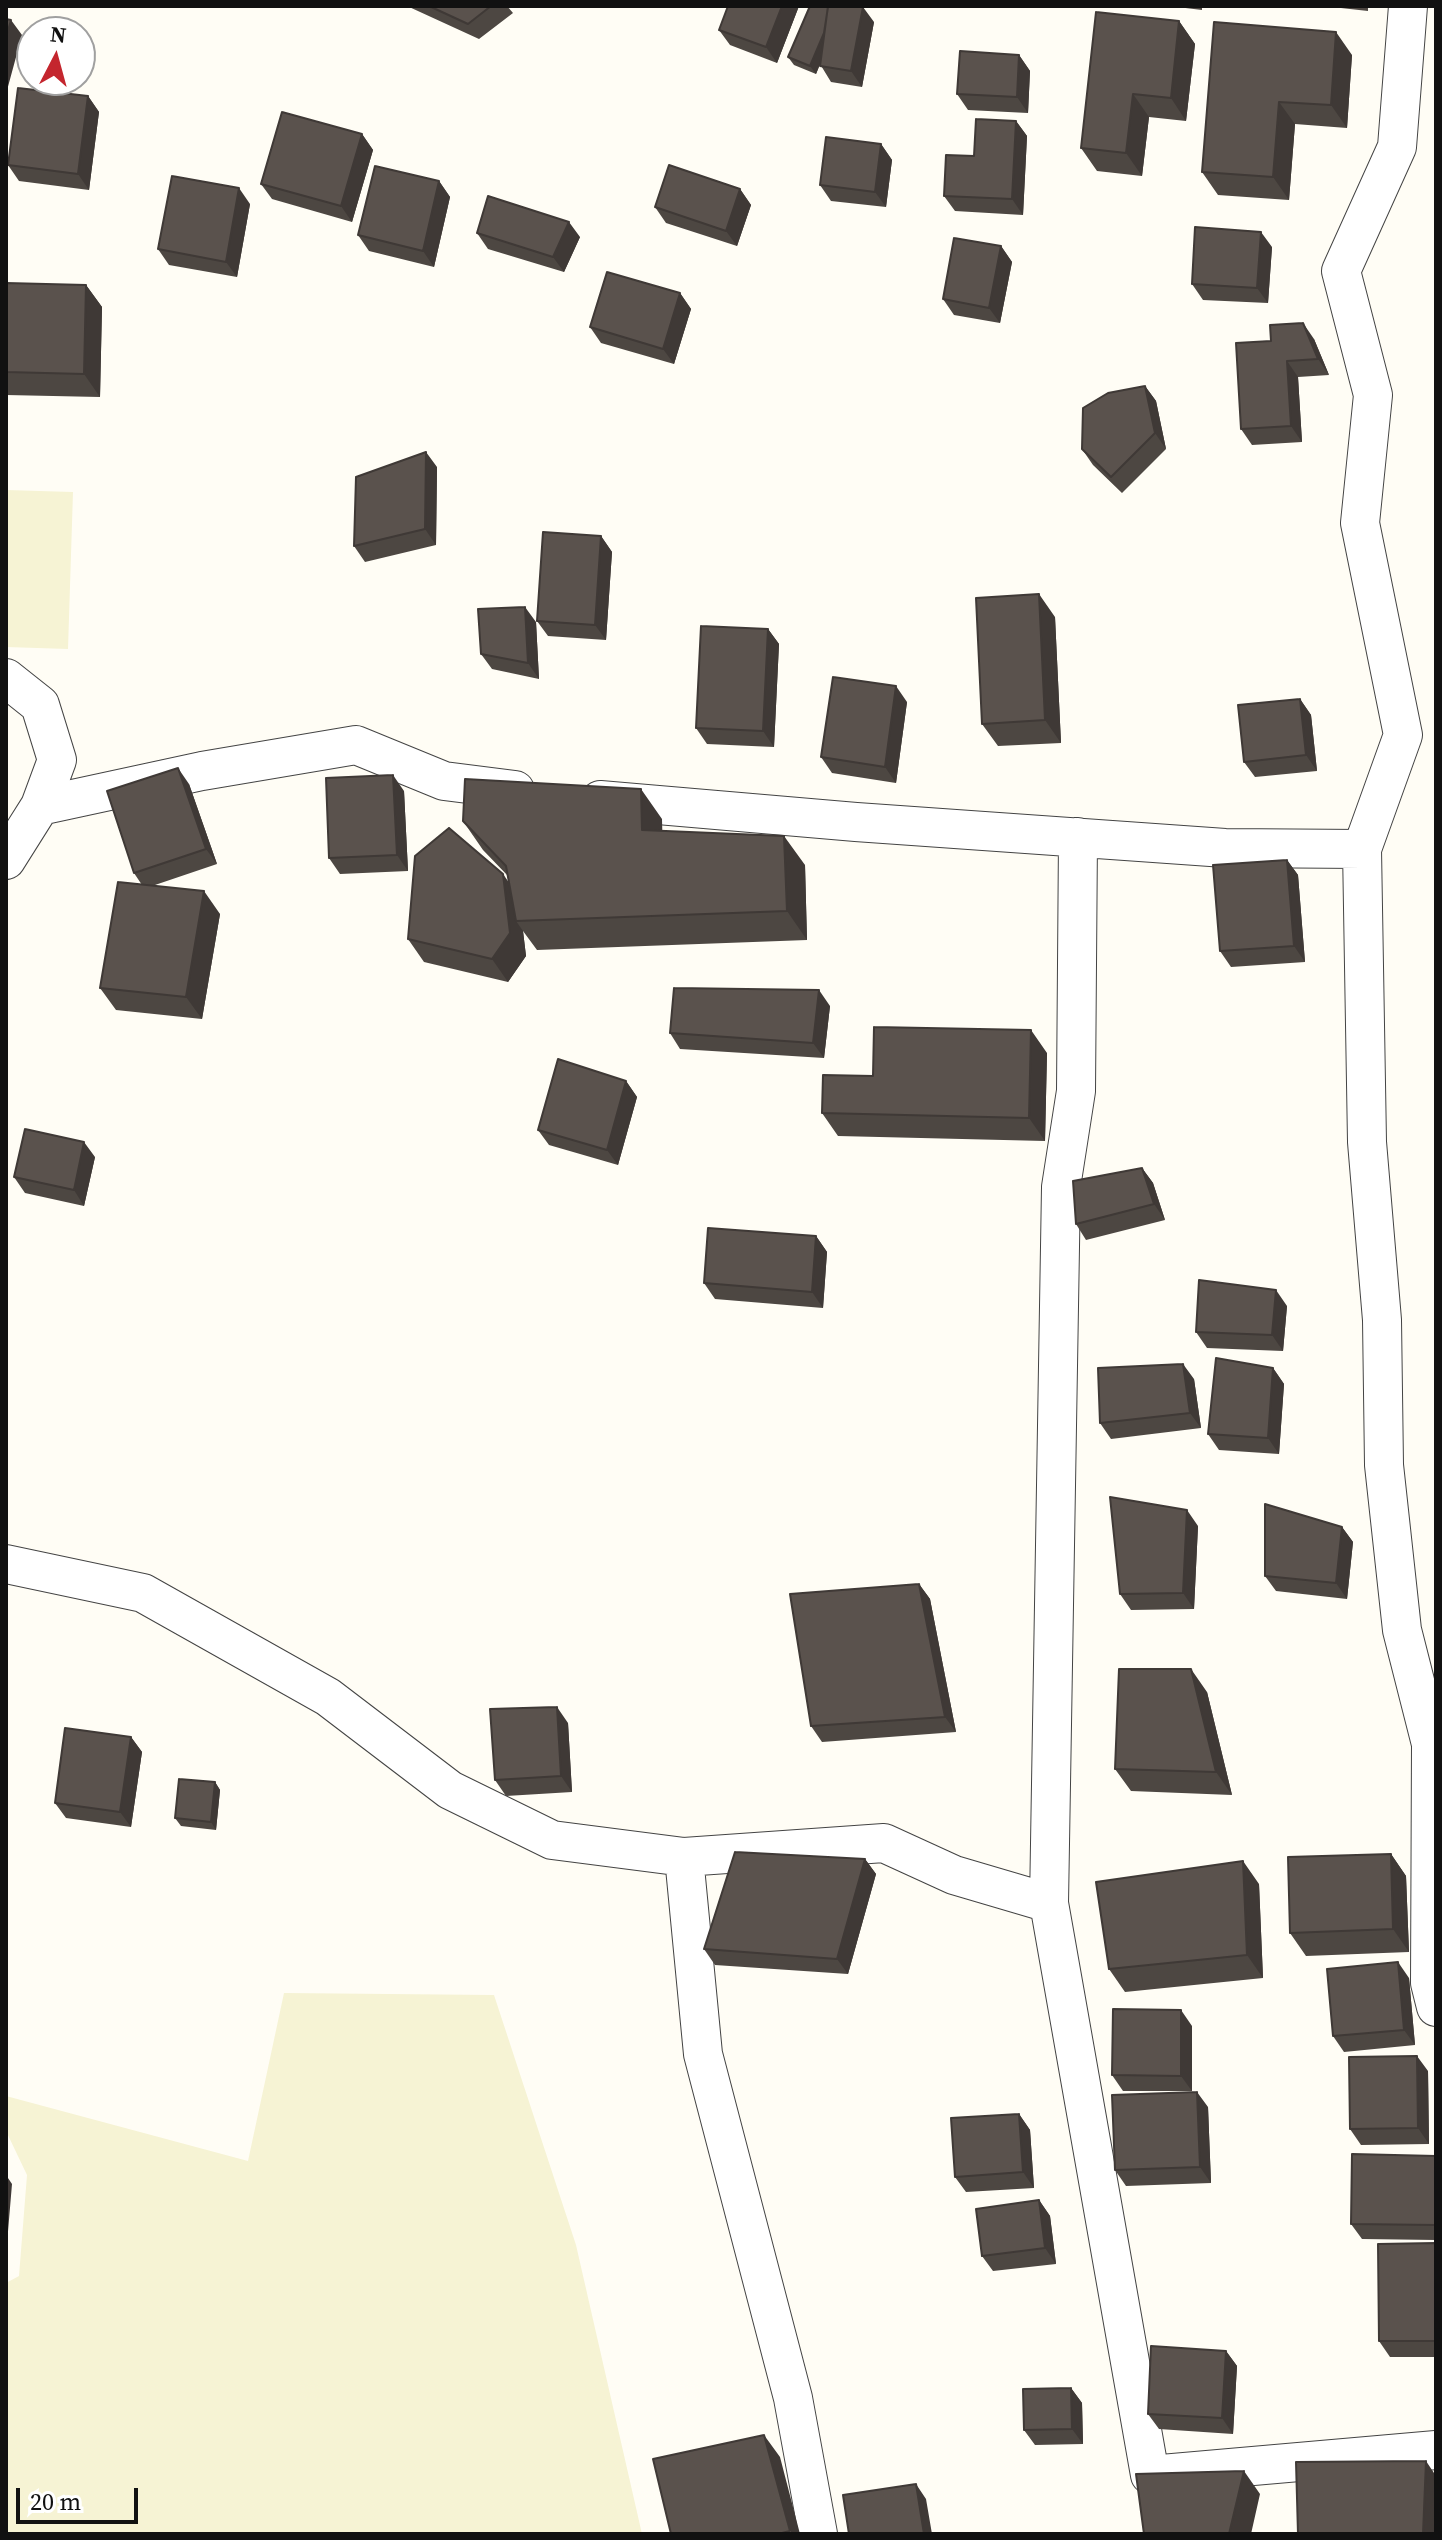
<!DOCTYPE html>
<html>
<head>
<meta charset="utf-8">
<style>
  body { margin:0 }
  #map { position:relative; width:1442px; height:2540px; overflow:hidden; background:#fffdf5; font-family:"Source Serif 4",serif }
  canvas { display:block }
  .frame { position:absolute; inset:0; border:8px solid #111; pointer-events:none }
  .north { position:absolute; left:16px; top:16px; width:80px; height:80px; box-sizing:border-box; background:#fff; border:2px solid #a0a0a0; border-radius:50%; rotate:6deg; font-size:22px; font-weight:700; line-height:32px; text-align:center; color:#111 }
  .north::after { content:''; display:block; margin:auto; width:28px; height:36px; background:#c4262e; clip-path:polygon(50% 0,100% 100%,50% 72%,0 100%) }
  .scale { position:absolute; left:16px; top:2488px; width:122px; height:36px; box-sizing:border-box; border:4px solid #111; border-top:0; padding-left:10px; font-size:24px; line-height:28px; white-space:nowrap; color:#111; -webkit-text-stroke:6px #fff; paint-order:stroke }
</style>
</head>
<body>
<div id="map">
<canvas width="1442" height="2540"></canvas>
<div class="frame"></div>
<div class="north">N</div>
<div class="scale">20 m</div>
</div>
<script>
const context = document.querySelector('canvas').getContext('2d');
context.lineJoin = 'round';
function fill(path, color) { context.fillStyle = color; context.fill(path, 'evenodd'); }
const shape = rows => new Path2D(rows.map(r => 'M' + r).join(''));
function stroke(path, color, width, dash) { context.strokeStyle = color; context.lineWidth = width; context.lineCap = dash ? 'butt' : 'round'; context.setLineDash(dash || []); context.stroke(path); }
fill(shape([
  [6,490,73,492,68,649,6,647],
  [284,1993,494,1995,576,2245,642,2534,6,2534,6,2283,19,2276,27,2175,6,2131,6,2096,248,2161]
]), '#f6f3d4');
const street = shape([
  [1408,6,1397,147,1341,271,1373,395,1360,523,1403,735,1362,849,1367,1142,1382,1320,1384,1465,1402,1630,1431,1744,1430,1983,1436,2007],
  [6,678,40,705,57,760,40,806,202,771,356,745,444,781,515,790],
  [600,800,856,822,1225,848,1362,849],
  [6,860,40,806],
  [6,1564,143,1593,328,1697,450,1790,552,1840,684,1857],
  [1049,1903,1150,2475,1436,2450],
  [818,2534,793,2398,703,2054,684,1857,884,1843,954,1875,1049,1903,1061,1187,1076,1091,1078,837]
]);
stroke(street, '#444', 40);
stroke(street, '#fff', 38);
fill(shape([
  [407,6,507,6,513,13,479,39],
  [728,6,799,6,777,63,730,45,719,30],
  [1169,6,1202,6,1202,10],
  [1323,6,1368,6,1368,11],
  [1179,21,1195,44,1186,121,1149,117,1142,176,1097,171,1081,148],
  [874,22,862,87,831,82,820,64,816,74,794,65,788,57],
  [1214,22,1352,55,1347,128,1295,124,1289,200,1218,195,1202,172],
  [1019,55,1030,71,1028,113,968,110,957,94],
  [88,96,99,112,89,190,19,181,8,165],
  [1016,121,1027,136,1023,215,955,211,944,196,974,156],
  [362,134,373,150,352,222,272,199,261,184],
  [881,144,892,160,886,207,831,201,820,185],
  [439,181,450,197,434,267,369,251,358,235],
  [740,189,751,205,737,246,666,223,655,207],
  [250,204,237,277,169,265,158,249],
  [477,233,580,237,564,272,488,249],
  [1001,246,1012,262,1000,323,954,315,943,299],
  [1272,247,1268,303,1203,300,1192,284],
  [6,283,86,285,102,307,100,397,6,395],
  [680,293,691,309,674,364,601,343,590,327],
  [1314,339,1329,375,1298,377,1302,442,1252,445,1241,429,1236,343],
  [1145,386,1156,401,1166,449,1122,493,1093,465,1082,449],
  [437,467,436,545,365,562,354,546],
  [601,536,612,552,606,640,548,636,537,621],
  [1055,617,1061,743,998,746,982,724],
  [536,622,539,679,492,669,481,654],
  [768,629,779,644,774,747,707,744,696,728],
  [1300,699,1311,715,1317,771,1255,777,1244,762],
  [907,702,896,783,832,773,821,757],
  [189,784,217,864,152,886,220,914,202,1019,116,1010,100,988,142,885,134,873],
  [404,791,408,871,340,874,329,858],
  [662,819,662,830,805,865,807,940,537,950,523,931,526,956,508,982,424,962,408,939,509,883,508,876,483,850,463,821],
  [1287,860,1298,875,1305,962,1231,967,1220,951],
  [830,1006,824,1058,680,1049,670,1033],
  [1047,1053,1045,1141,838,1136,822,1113,873,1076],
  [626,1081,637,1097,618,1165,549,1145,538,1130],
  [95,1157,84,1206,25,1193,14,1177],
  [1142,1168,1153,1183,1165,1220,1086,1240,1076,1224],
  [816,1236,827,1252,823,1308,715,1299,704,1283],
  [1287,1306,1283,1351,1207,1348,1196,1332],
  [1273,1368,1284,1384,1279,1454,1219,1450,1208,1434],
  [1194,1379,1201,1428,1111,1439,1100,1423],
  [1198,1526,1194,1609,1131,1610,1120,1594],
  [1342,1527,1353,1542,1347,1599,1276,1591,1265,1576],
  [919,1584,930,1599,956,1732,822,1742,811,1726],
  [1207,1692,1232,1795,1131,1791,1115,1769],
  [568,1723,572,1792,506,1796,495,1780],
  [131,1737,142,1752,131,1827,66,1818,55,1803],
  [215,1782,220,1790,216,1830,181,1826,175,1818],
  [1391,1854,1406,1876,1409,1952,1306,1956,1290,1933],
  [865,1859,876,1874,848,1974,715,1965,704,1949],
  [1259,1884,1263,1978,1125,1992,1109,1969],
  [1409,1978,1415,2045,1344,2052,1333,2036],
  [1192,2026,1192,2091,1123,2091,1112,2075],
  [1428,2071,1429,2144,1361,2145,1350,2129],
  [1208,2107,1211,2183,1126,2186,1115,2170],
  [1019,2114,1030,2130,1034,2188,966,2192,955,2177],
  [1436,2156,1436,2240,1362,2239,1351,2224],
  [1039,2200,1050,2216,1056,2264,993,2271,982,2256],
  [1436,2243,1436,2357,1390,2357,1379,2341],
  [1226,2351,1237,2366,1233,2434,1159,2429,1148,2414],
  [1071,2388,1082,2403,1083,2444,1035,2445,1024,2430]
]), '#4d4742');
fill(shape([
  [782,6,799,6,777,63,766,47],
  [863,7,874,22,862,87,851,71],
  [834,10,839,18,816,74,810,66],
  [11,20,22,35,6,94,6,38],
  [1179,21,1195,44,1186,121,1171,98],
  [1336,32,1352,55,1347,128,1331,105],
  [1019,55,1030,71,1028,113,1017,97],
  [1133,94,1149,117,1142,176,1126,153],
  [88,96,99,112,89,190,78,174],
  [1279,102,1295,124,1289,200,1273,177],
  [1016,121,1027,136,1023,215,1012,199],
  [362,134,373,150,352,222,341,206],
  [881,144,892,160,886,207,875,192],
  [439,181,450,197,434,267,423,251],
  [239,188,250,204,237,277,226,262],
  [740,189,751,205,737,246,726,231],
  [569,222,580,237,564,272,553,257],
  [1261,232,1272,247,1268,303,1257,288],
  [1001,246,1012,262,1000,323,989,308],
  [86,285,102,307,100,397,84,374],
  [680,293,691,309,674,364,663,349],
  [1303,323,1314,339,1329,375,1318,359],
  [1287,361,1298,377,1302,442,1291,426],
  [1145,386,1156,401,1166,449,1155,433],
  [426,452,437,467,436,545,425,529],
  [601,536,612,552,606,640,595,625],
  [1039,594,1055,617,1061,743,1045,720],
  [525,607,536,622,539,679,528,663],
  [768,629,779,644,774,747,763,731],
  [896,686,907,702,896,783,885,767],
  [1300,699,1311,715,1317,771,1306,755],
  [178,768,189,784,217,864,206,849],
  [393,775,404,791,408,871,397,855],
  [641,789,662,819,663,859,642,830],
  [784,836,805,865,807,940,787,911],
  [1287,860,1298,875,1305,962,1294,946],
  [503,874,519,897,516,921,523,931,526,956,508,982,492,959],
  [204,891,220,914,202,1019,186,997],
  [819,990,830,1006,824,1058,813,1043],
  [1031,1030,1047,1053,1045,1141,1029,1118],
  [626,1081,637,1097,618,1165,607,1150],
  [84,1142,95,1157,84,1206,74,1190],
  [1142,1168,1153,1183,1165,1220,1154,1204],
  [816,1236,827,1252,823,1308,812,1292],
  [1276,1290,1287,1306,1283,1351,1272,1335],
  [1183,1364,1194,1379,1201,1428,1190,1413],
  [1273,1368,1284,1384,1279,1454,1268,1438],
  [1187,1510,1198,1526,1194,1609,1183,1593],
  [1342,1527,1353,1542,1347,1599,1336,1583],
  [919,1584,930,1599,956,1732,945,1717],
  [1191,1669,1207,1692,1232,1795,1216,1772],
  [557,1707,568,1723,572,1792,561,1776],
  [131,1737,142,1752,131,1827,120,1812],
  [215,1782,220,1790,216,1830,211,1822],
  [1391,1854,1406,1876,1409,1952,1393,1929],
  [865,1859,876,1874,848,1974,837,1959],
  [1243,1861,1259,1884,1263,1978,1247,1955],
  [1398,1962,1409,1978,1415,2045,1404,2030],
  [1181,2010,1192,2026,1192,2091,1181,2076],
  [1417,2056,1428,2071,1429,2144,1418,2128],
  [1197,2092,1208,2107,1211,2183,1200,2167],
  [1019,2114,1030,2130,1034,2188,1023,2172],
  [6,2175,12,2184,6,2255],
  [1039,2200,1050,2216,1056,2264,1045,2248],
  [1226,2351,1237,2366,1233,2434,1222,2418],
  [1071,2388,1082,2403,1083,2444,1072,2429],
  [764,2435,780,2457,800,2534,792,2534,790,2531],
  [1426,2461,1436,2476,1436,2534,1423,2534],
  [1244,2471,1260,2494,1251,2534,1229,2534],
  [916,2484,926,2499,932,2534,924,2534]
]), '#3f3936');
const building = shape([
  [429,6,491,6,468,24,429,6],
  [728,6,782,6,766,47,719,30,728,6],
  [810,6,824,6,828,7,824,33,810,66,788,57,810,6],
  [828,6,863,7,851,71,820,66,828,6],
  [1096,12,1179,21,1171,98,1133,94,1126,153,1081,148,1096,12],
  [6,19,11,20,6,38,6,19],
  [1214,22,1336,32,1331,105,1279,102,1273,177,1202,172,1214,22],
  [960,51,1019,55,1017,97,957,94,960,51],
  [18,88,88,96,78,174,8,165,18,88],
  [282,112,362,134,341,206,261,184,282,112],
  [976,119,1016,121,1012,199,944,196,946,155,974,156,976,119],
  [826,137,881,144,875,192,820,185,826,137],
  [669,165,740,189,726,231,655,207,669,165],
  [375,166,439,181,423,251,358,235,375,166],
  [172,176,239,188,226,262,158,249,172,176],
  [488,196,569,222,553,257,477,233,488,196],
  [1195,227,1261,232,1257,288,1192,284,1195,227],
  [954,238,1001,246,989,308,943,299,954,238],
  [607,272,680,293,663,349,590,327,607,272],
  [6,283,86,285,84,374,6,372,6,283],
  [1303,323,1318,359,1287,361,1291,426,1241,429,1236,343,1271,341,1270,325,1303,323],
  [1145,386,1155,433,1111,477,1082,449,1083,408,1108,393,1145,386],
  [426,452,425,529,354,546,356,477,426,452],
  [543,532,601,536,595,625,537,621,543,532],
  [1039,594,1045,720,982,724,976,598,1039,594],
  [525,607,528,663,481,654,478,609,525,607],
  [701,626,768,629,763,731,696,728,701,626],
  [833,677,896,686,885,767,821,757,833,677],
  [1300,699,1306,755,1244,762,1238,705,1300,699],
  [178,768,206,849,134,873,107,791,178,768],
  [393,775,397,855,329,858,326,778,393,775],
  [465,779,641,789,642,830,784,836,787,911,516,921,506,866,463,821,465,779],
  [449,828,503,874,510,933,492,959,408,939,415,856,449,828],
  [1287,860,1294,946,1220,951,1213,865,1287,860],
  [118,882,204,891,186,997,100,988,118,882],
  [674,988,819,990,813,1043,670,1033,674,988],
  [874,1027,1031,1030,1029,1118,822,1113,823,1075,873,1076,874,1027],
  [558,1059,626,1081,607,1150,538,1130,558,1059],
  [25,1129,84,1142,74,1190,14,1177,25,1129],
  [1142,1168,1154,1204,1076,1224,1073,1181,1142,1168],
  [708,1228,816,1236,812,1292,704,1283,708,1228],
  [1199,1280,1276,1290,1272,1335,1196,1332,1199,1280],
  [1216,1358,1273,1368,1268,1438,1208,1434,1216,1358],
  [1183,1364,1190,1413,1100,1423,1098,1368,1183,1364],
  [1110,1497,1187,1510,1183,1593,1120,1594,1110,1497],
  [1265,1504,1342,1527,1336,1583,1265,1576,1265,1504],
  [919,1584,945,1717,811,1726,790,1594,919,1584],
  [1119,1669,1191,1669,1216,1772,1115,1769,1119,1669],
  [557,1707,561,1776,495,1780,490,1709,557,1707],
  [65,1728,131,1737,120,1812,55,1803,65,1728],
  [179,1779,215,1782,211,1822,175,1818,179,1779],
  [735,1852,865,1859,837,1959,704,1949,735,1852],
  [1391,1854,1393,1929,1290,1933,1288,1857,1391,1854],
  [1243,1861,1247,1955,1109,1969,1096,1882,1243,1861],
  [1398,1962,1404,2030,1333,2036,1327,1969,1398,1962],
  [1113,2009,1181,2010,1181,2076,1112,2075,1113,2009],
  [1417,2056,1418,2128,1350,2129,1349,2057,1417,2056],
  [1197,2092,1200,2167,1115,2170,1112,2095,1197,2092],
  [1019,2114,1023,2172,955,2177,951,2118,1019,2114],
  [1352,2154,1436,2156,1436,2225,1351,2224,1352,2154],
  [1039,2200,1045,2248,982,2256,976,2209,1039,2200],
  [1436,2243,1436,2341,1379,2341,1378,2244,1436,2243],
  [1151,2346,1226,2351,1222,2418,1148,2414,1151,2346],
  [1071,2388,1072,2429,1024,2430,1023,2389,1071,2388],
  [764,2435,790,2531,778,2534,671,2534,653,2459,764,2435],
  [1426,2461,1423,2534,1298,2534,1296,2462,1426,2461],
  [1244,2471,1229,2534,1144,2534,1136,2474,1244,2471],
  [916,2484,924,2534,849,2534,843,2495,916,2484]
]);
fill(building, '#5a524d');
stroke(building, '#3f3936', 2);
</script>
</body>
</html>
